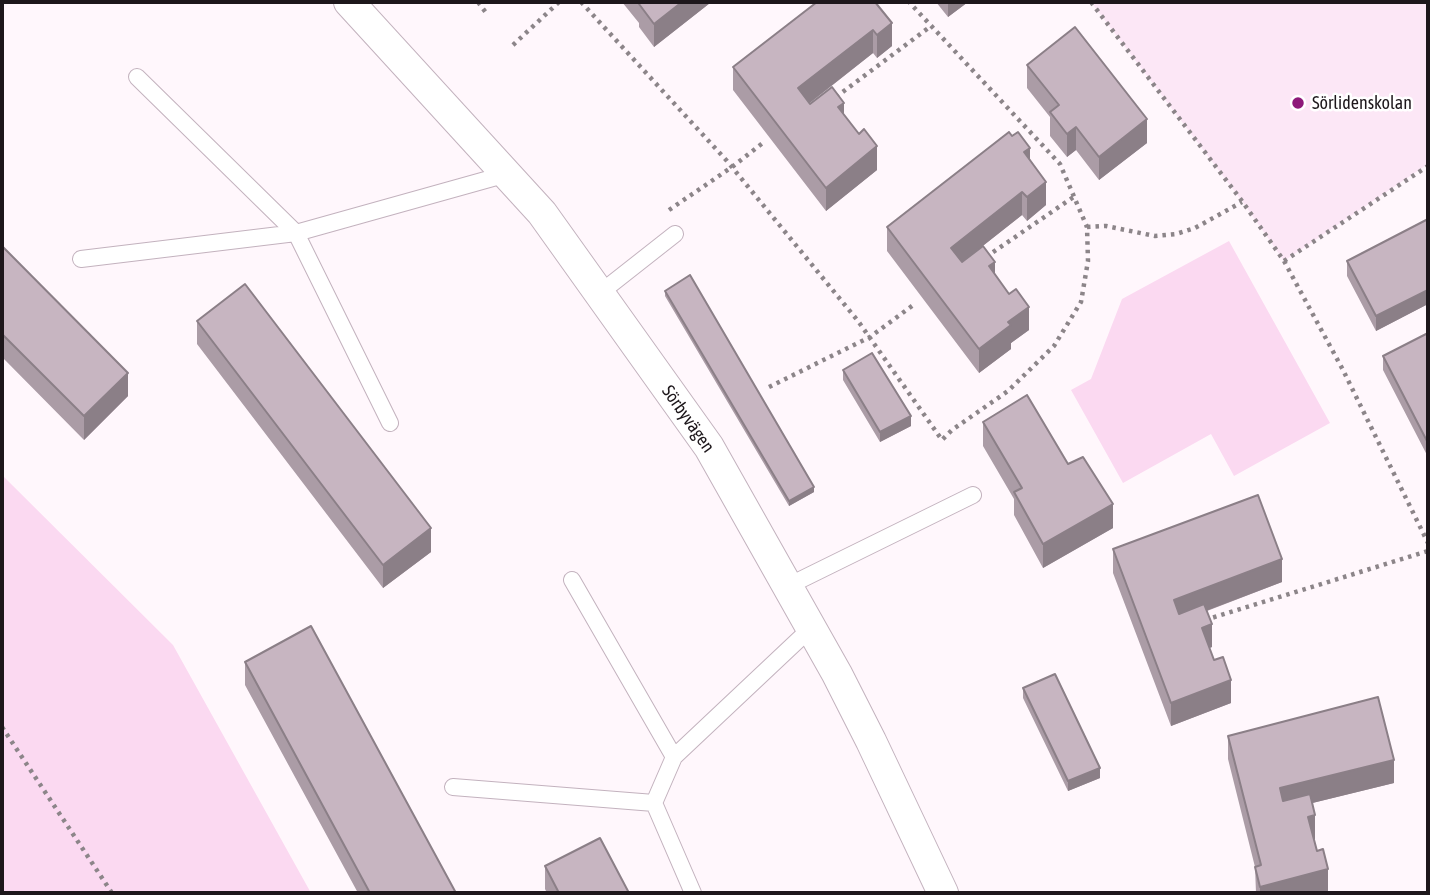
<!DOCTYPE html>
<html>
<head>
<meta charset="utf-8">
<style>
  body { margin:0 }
  #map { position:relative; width:1430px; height:895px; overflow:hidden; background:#fff7fc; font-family:"Asap Condensed",sans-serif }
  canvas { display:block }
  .frame { position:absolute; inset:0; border:4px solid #1d171b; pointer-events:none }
</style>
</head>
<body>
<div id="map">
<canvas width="1430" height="895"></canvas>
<div class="frame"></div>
</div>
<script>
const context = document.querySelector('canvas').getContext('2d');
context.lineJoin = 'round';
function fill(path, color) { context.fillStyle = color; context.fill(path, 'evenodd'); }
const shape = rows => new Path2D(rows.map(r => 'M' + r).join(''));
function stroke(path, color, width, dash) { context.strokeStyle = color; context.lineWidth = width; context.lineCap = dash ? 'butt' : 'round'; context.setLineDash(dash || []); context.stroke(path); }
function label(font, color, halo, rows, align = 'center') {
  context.font = font + ' "Asap Condensed",sans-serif'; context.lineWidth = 5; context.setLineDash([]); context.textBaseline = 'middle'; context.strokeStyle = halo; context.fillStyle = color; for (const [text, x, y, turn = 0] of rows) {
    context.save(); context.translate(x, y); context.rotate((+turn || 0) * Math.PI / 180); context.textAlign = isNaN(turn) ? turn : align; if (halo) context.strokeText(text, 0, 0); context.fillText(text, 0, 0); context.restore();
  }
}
fill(shape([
  [1091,2,1428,2,1428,164,1284,261,1242,201]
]), '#fce7f6');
fill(shape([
  [1229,241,1330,423,1234,476,1211,434,1123,483,1071,390,1091,379,1122,299],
  [2,475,173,645,311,893,2,893]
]), '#fbd9f1');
const lane = shape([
  [137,77,296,233],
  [81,259,296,233],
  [600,293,675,234],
  [390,423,296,233,507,174],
  [572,580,674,757],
  [788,586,973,495],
  [453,787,654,803],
  [693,893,654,803,674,757,811,628]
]);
const street = shape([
  [349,2,542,213,709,447,837,674,871,741,943,893]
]);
stroke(lane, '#c3b2be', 18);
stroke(street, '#c3b2be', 32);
stroke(shape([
  [478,2,487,14],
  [581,2,727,161,858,321,942,440,952,430,1008,391,1054,346,1081,302,1088,261,1087,227,1060,164,909,2],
  [1091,2,1242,201,1284,261,1343,370,1428,543],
  [513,45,559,2],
  [836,97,931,26],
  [669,210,732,167,764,142],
  [1087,227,1106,226,1155,236,1176,234,1195,228,1242,202],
  [986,257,1075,196],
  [1284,261,1428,166],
  [769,387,870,337,916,303],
  [1205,620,1428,551],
  [2,727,112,893]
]), '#8c8589', 4.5, [3.5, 5]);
stroke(lane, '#fff', 16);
stroke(street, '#fff', 30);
fill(shape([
  [622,2,710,2,710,3,654,47,639,27,639,23],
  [877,2,892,46,877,58,873,53,810,103,844,115,877,170,826,211,733,90,733,67],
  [936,2,968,2,948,17],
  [1027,65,1147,143,1099,180,1076,150,1067,157,1050,136,1050,117,1027,88],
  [1030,159,1046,205,1027,221,1022,215,970,256,995,274,1029,330,1011,343,1011,349,979,373,887,251,887,227],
  [1428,219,1428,304,1376,331,1347,276,1347,261],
  [2,246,128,396,84,440,2,357],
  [665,291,814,492,789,506,665,296],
  [197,321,431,552,383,588,197,344],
  [1428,333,1428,457,1383,370,1383,356],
  [843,370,911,426,880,442,843,380],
  [983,422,1068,464,1113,528,1043,568,1014,515,1014,499,983,446],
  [1113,549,1282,582,1207,611,1212,647,1209,648,1231,703,1171,726,1113,573],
  [245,662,456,893,358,893,245,685],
  [1023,688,1100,778,1068,791,1023,698],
  [1228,736,1394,783,1312,803,1314,839,1328,893,1256,893,1255,867,1228,759],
  [545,866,629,893,547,893,545,889]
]), '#ab9ca6');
fill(shape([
  [682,2,710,2,710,3,654,47,654,24],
  [948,2,968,2,948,17],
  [892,23,892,46,877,58,877,35],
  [873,30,873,53,798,112,798,88],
  [4,33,4,56,2,59,2,35],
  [844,103,844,126,838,107],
  [1147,119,1147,143,1099,180,1099,157],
  [1076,127,1076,150,1067,157,1067,134],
  [877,146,877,170,826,211,826,188],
  [1030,148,1030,171,1024,152],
  [1046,182,1046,205,1027,221,1027,197],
  [1022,192,1022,215,951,271,951,248],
  [995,262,995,285,989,266],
  [1428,290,1428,304,1376,331,1376,316],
  [1029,307,1029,330,1011,343,1011,349,979,373,979,349,1008,322],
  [128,373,128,396,84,440,84,416],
  [911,416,911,426,880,442,880,432],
  [814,487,814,492,789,506,789,501],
  [1113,504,1113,528,1043,568,1043,544],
  [431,528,431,552,383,588,383,565],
  [1282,559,1282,582,1174,623,1174,600],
  [1212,624,1212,647,1202,651,1202,628],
  [1231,680,1231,703,1171,726,1171,703],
  [1394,760,1394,783,1280,811,1280,788],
  [1100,768,1100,778,1068,791,1068,781],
  [1315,815,1315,839,1308,840,1308,817],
  [1328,869,1328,893,1260,893,1260,887]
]), '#8b7f87');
const building = shape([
  [641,2,682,2,654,24,639,4,641,2],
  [817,2,875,2,892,23,877,35,873,30,798,88,810,104,832,87,844,103,838,107,859,134,864,129,877,146,826,188,733,67,817,2],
  [1075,27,1147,119,1099,157,1076,127,1067,134,1050,112,1059,105,1027,65,1075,27],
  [1009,132,1012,136,1018,132,1030,148,1024,152,1046,182,1027,197,1022,192,951,248,962,262,983,246,995,262,989,266,1009,294,1016,289,1029,307,1008,322,1011,325,979,349,887,227,1009,132],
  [1428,219,1428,290,1376,316,1347,261,1428,219],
  [2,246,128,373,84,416,2,334,2,246],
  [690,275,814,487,789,501,665,291,690,275],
  [245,284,431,528,383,565,197,321,245,284],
  [1428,333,1428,443,1383,356,1428,333],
  [872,353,911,416,880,432,843,370,872,353],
  [1027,395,1068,464,1083,457,1113,504,1043,544,1014,492,1022,488,983,422,1027,395],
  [1258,495,1282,559,1174,600,1179,614,1204,604,1212,624,1202,628,1214,660,1223,657,1231,680,1171,703,1113,549,1258,495],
  [311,626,456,893,370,893,245,662,311,626],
  [1055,674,1100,768,1068,781,1023,688,1055,674],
  [1378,697,1394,760,1280,788,1283,801,1310,794,1315,815,1308,817,1317,851,1323,849,1328,869,1260,887,1255,867,1261,865,1228,736,1378,697],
  [600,838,629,893,559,893,545,866,600,838]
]);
fill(building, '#c7b5c1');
stroke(building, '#8b7f87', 2);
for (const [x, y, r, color] of [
  [1298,103,7,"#8d1879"]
]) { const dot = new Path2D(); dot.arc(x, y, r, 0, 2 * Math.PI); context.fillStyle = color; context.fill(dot); stroke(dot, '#fff', 2.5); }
label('18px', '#1d171b', '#fff', [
  ["Sörlidenskolan",1312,103]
], 'left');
label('18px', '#1d171b', '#fff', [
  ["Sörbyvägen",688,419,55]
]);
</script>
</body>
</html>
